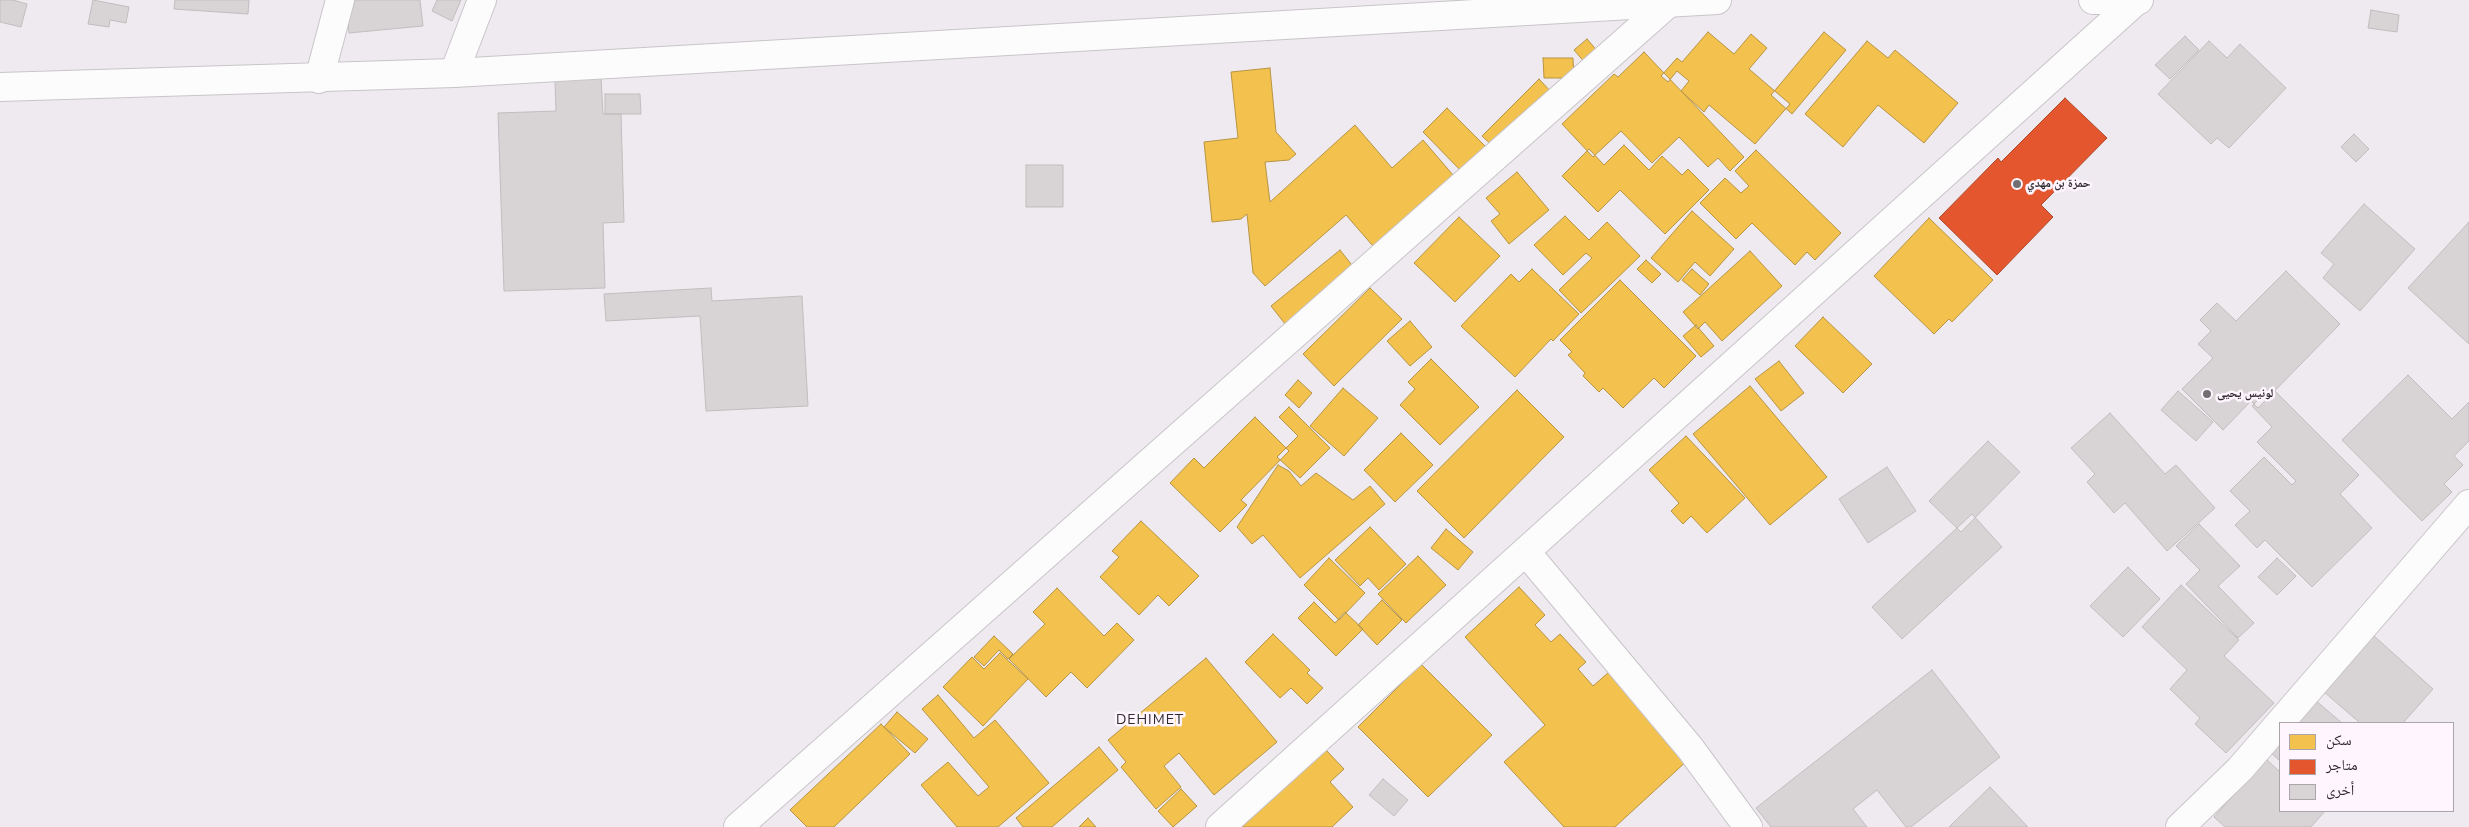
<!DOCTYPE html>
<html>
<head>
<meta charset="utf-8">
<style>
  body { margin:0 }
  #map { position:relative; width:2469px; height:827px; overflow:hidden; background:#efeaef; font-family:"Nunito Sans","Noto Naskh Arabic",sans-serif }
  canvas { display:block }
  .legend { position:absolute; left:2279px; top:722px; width:175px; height:90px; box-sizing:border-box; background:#fef5ff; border:1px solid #aba4ab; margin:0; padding:6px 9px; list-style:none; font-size:15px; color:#2e2b2e }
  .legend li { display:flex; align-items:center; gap:10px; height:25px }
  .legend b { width:25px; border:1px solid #aba4ab }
</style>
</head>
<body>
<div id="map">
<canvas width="2469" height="827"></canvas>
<ul class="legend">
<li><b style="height:14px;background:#f2c14e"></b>سكن</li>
<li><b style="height:14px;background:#e4572e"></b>متاجر</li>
<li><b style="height:14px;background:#d8d4d5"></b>أخرى</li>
</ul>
</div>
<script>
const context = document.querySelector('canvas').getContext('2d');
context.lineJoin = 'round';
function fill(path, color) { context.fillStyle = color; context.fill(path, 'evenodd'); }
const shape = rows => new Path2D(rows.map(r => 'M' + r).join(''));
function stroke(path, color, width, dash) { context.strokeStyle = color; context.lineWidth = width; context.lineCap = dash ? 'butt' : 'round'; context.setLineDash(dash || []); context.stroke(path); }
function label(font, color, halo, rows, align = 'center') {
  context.font = font + ' "Nunito Sans","Noto Naskh Arabic",sans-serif'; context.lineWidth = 5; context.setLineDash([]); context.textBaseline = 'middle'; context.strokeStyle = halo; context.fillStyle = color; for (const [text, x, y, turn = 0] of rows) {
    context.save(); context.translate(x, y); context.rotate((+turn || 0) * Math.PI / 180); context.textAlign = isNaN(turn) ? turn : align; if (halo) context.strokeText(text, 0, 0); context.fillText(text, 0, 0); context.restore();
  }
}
const homes = shape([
  [1708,32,1734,54,1751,34,1767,48,1749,69,1790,104,1755,144,1709,105,1704,112,1681,91,1689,81,1677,71,1668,82,1661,76,1677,58,1682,62,1708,32],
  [1824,32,1846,50,1792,114,1771,95,1824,32],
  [1587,39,1600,54,1587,65,1574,50,1587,39],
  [1867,41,1888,58,1895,50,1958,103,1924,143,1878,105,1843,147,1805,114,1867,41],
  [1644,52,1744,157,1730,171,1718,158,1708,167,1679,137,1652,163,1621,131,1593,157,1562,124,1614,74,1618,77,1644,52],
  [1543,58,1573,58,1574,78,1544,78,1543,58],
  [1270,68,1276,132,1296,154,1289,160,1265,162,1270,202,1355,125,1392,168,1423,140,1459,182,1379,253,1346,215,1265,286,1253,273,1247,214,1241,219,1212,222,1204,142,1238,138,1231,72,1270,68],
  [1539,79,1554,95,1498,151,1482,136,1539,79],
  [1447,108,1490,151,1465,175,1423,132,1447,108],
  [1624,145,1649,170,1662,156,1682,175,1688,169,1709,190,1665,234,1620,190,1598,212,1562,176,1589,149,1604,165,1624,145],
  [1756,150,1841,233,1815,260,1807,252,1795,265,1752,223,1736,239,1700,203,1725,178,1741,193,1749,186,1735,171,1756,150],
  [1517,172,1549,210,1509,244,1491,221,1500,214,1486,198,1517,172],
  [1692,211,1734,249,1710,276,1695,262,1678,282,1651,258,1692,211],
  [1565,216,1589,240,1607,222,1640,256,1581,313,1559,290,1592,258,1586,253,1563,275,1534,245,1565,216],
  [1459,217,1500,256,1455,302,1414,263,1459,217],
  [1929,218,1993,280,1952,322,1949,319,1934,334,1874,276,1929,218],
  [1340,250,1359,274,1289,329,1271,306,1340,250],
  [1750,251,1782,286,1722,341,1705,322,1698,329,1683,312,1750,251],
  [1646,260,1661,274,1652,283,1637,269,1646,260],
  [1532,269,1579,314,1553,341,1551,339,1515,377,1461,326,1511,274,1519,282,1532,269],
  [1692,269,1709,284,1700,295,1682,280,1692,269],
  [1620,280,1696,356,1664,388,1654,378,1623,408,1603,388,1599,392,1583,376,1585,373,1568,355,1572,352,1560,340,1620,280],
  [1370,288,1402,319,1334,386,1303,354,1370,288],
  [1823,317,1872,364,1843,393,1795,346,1823,317],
  [1410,321,1432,347,1410,366,1387,341,1410,321],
  [1696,325,1714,346,1701,357,1683,336,1696,325],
  [1431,359,1479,407,1440,445,1400,405,1415,389,1408,382,1431,359],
  [1779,361,1804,393,1781,411,1755,379,1779,361],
  [1298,380,1312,393,1299,408,1285,395,1298,380],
  [1750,386,1827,477,1770,525,1693,434,1750,386],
  [1343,388,1378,418,1344,456,1310,426,1343,388],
  [1517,390,1564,437,1464,538,1417,491,1517,390],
  [1289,407,1330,448,1300,478,1277,457,1298,436,1279,417,1289,407],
  [1255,417,1289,451,1241,500,1247,505,1220,532,1170,483,1194,458,1204,468,1255,417],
  [1401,433,1433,465,1395,502,1364,470,1401,433],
  [1686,436,1745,498,1707,533,1691,516,1683,524,1671,511,1679,503,1649,470,1686,436],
  [1278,465,1289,471,1301,486,1316,473,1353,500,1370,486,1385,504,1300,578,1263,535,1252,544,1237,527,1278,465],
  [1141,521,1199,576,1169,606,1158,595,1139,615,1100,577,1119,557,1112,551,1141,521],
  [1370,527,1406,564,1379,590,1368,578,1360,586,1335,560,1370,527],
  [1446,529,1473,552,1458,570,1431,548,1446,529],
  [1418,556,1446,585,1406,623,1378,594,1418,556],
  [1329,558,1365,593,1339,620,1304,585,1329,558],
  [1519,587,1545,615,1535,625,1551,642,1560,634,1586,662,1578,669,1593,686,1609,672,1689,759,1615,827,1564,827,1504,762,1545,725,1465,637,1519,587],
  [1057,588,1104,636,1117,623,1134,640,1087,688,1071,672,1046,697,1009,659,1045,624,1033,612,1057,588],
  [1382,600,1402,620,1377,645,1358,625,1382,600],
  [1314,602,1335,623,1345,612,1363,629,1336,656,1298,618,1314,602],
  [1273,634,1310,670,1307,673,1323,688,1307,704,1291,688,1280,698,1245,662,1273,634],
  [994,636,1013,654,1008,659,999,650,984,666,974,657,994,636],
  [1000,653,1028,679,983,726,943,687,972,657,984,669,1000,653],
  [1206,658,1277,742,1214,795,1179,753,1164,766,1181,787,1156,809,1121,767,1126,762,1108,740,1206,658],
  [1421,664,1492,735,1428,797,1358,727,1421,664],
  [938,695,974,738,995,720,1049,783,998,827,957,827,921,785,948,762,978,796,989,787,922,709,938,695],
  [897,712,928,739,915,753,884,727,897,712],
  [881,724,910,754,834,827,807,827,790,810,881,724],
  [1099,747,1118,770,1052,827,1023,827,1016,818,1099,747],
  [1325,749,1344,769,1330,782,1353,807,1332,827,1242,827,1325,749],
  [1181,789,1197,806,1173,827,1158,811,1181,789],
  [1088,818,1096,827,1079,827,1088,818]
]);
fill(homes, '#f2c14e');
stroke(homes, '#b79444', 1);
const shops = shape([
  [2065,98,2107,138,2041,205,2053,217,1997,275,1939,218,1998,158,2001,162,2065,98]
]);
fill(shops, '#e4572e');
stroke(shops, '#ad4a2e', 1);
const building = shape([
  [0,0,13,0,27,4,21,27,0,22,0,0],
  [93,0,129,7,126,23,110,20,109,27,88,24,93,0],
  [175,0,249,0,248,14,174,9,175,0],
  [346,0,420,0,423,26,349,33,346,0],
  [437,0,461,0,452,21,432,11,437,0],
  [2371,10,2399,15,2397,32,2368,28,2371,10],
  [2185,36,2199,50,2170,79,2155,65,2185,36],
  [2209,41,2227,58,2240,44,2286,88,2229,148,2217,138,2211,144,2158,94,2209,41],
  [601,78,603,114,621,114,624,222,603,223,605,288,504,291,498,113,556,111,555,80,601,78],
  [605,94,640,94,641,114,605,114,605,94],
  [2354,134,2369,149,2356,162,2341,147,2354,134],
  [1026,165,1063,165,1063,207,1026,207,1026,165],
  [2364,204,2415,249,2360,311,2323,278,2334,264,2321,253,2364,204],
  [2469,222,2469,344,2408,288,2469,222],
  [2286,271,2340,324,2258,408,2251,401,2223,430,2182,389,2213,358,2198,344,2211,331,2200,320,2217,303,2236,321,2286,271],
  [711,288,712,301,802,296,808,406,706,411,700,316,606,321,604,294,711,288],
  [2408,375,2452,419,2469,402,2469,441,2454,456,2463,465,2444,484,2452,492,2422,521,2342,440,2408,375],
  [2271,387,2359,475,2340,494,2372,528,2312,587,2265,540,2257,548,2235,525,2250,511,2230,491,2264,457,2292,485,2296,481,2257,442,2272,427,2252,406,2271,387],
  [2178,391,2213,422,2196,441,2161,410,2178,391],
  [2110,413,2165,474,2176,465,2215,508,2167,551,2125,503,2114,513,2087,482,2095,474,2071,448,2110,413],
  [1988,441,2020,472,1961,532,1929,501,1988,441],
  [1887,467,1916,511,1868,543,1839,499,1887,467],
  [1972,514,2002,547,1902,639,1872,607,1972,514],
  [2199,524,2240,566,2218,586,2254,623,2238,638,2186,584,2200,570,2176,546,2199,524],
  [2277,558,2296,576,2277,595,2258,577,2277,558],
  [2128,567,2160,599,2123,637,2090,606,2128,567],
  [2181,585,2239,640,2224,656,2274,703,2226,753,2195,724,2200,718,2170,689,2187,670,2142,627,2181,585],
  [2373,635,2433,689,2403,723,2360,723,2323,691,2373,635],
  [1932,670,2000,757,1911,827,1906,827,1877,790,1853,809,1867,827,1771,827,1756,808,1932,670],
  [2315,700,2342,723,2294,723,2315,700],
  [2280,739,2280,761,2270,752,2280,739],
  [2266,759,2280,772,2280,811,2325,811,2311,827,2225,827,2214,817,2266,759],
  [1383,779,1408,800,1394,816,1369,795,1383,779],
  [1990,787,2028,827,1949,827,1990,787]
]);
fill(building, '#d8d4d5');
stroke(building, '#c1bdbe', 1);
const street = shape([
  [454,73,482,0],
  [319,79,340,0],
  [1526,552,1690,748,1748,827],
  [738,827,1672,0],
  [2180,827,2240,769,2469,504]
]);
const secondary = shape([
  [1220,827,2137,0]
]);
const primary = shape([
  [2093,0,2139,0],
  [0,87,454,73,1717,0]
]);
stroke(street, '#c8c5c9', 30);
stroke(secondary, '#c8c5c9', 30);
stroke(primary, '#c8c5c9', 30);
stroke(street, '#fdfcfd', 28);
stroke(secondary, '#fdfcfd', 28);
stroke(primary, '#fdfcfd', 28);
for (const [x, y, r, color] of [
  [2017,184,5,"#726e72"],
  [2207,394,5,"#726e72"]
]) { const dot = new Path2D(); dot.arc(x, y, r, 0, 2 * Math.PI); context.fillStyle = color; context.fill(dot); stroke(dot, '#fef5ff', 2); }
label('bold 12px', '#2e2b2e', '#fef5ff', [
  ["حمزة بن مهدي",2027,184],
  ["لونيس يحيى",2217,394]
], 'left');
context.letterSpacing = '1px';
label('14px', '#2e2b2e', '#fef5ff', [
  ["DEHIMET",1150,721]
]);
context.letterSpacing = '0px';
</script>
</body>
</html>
